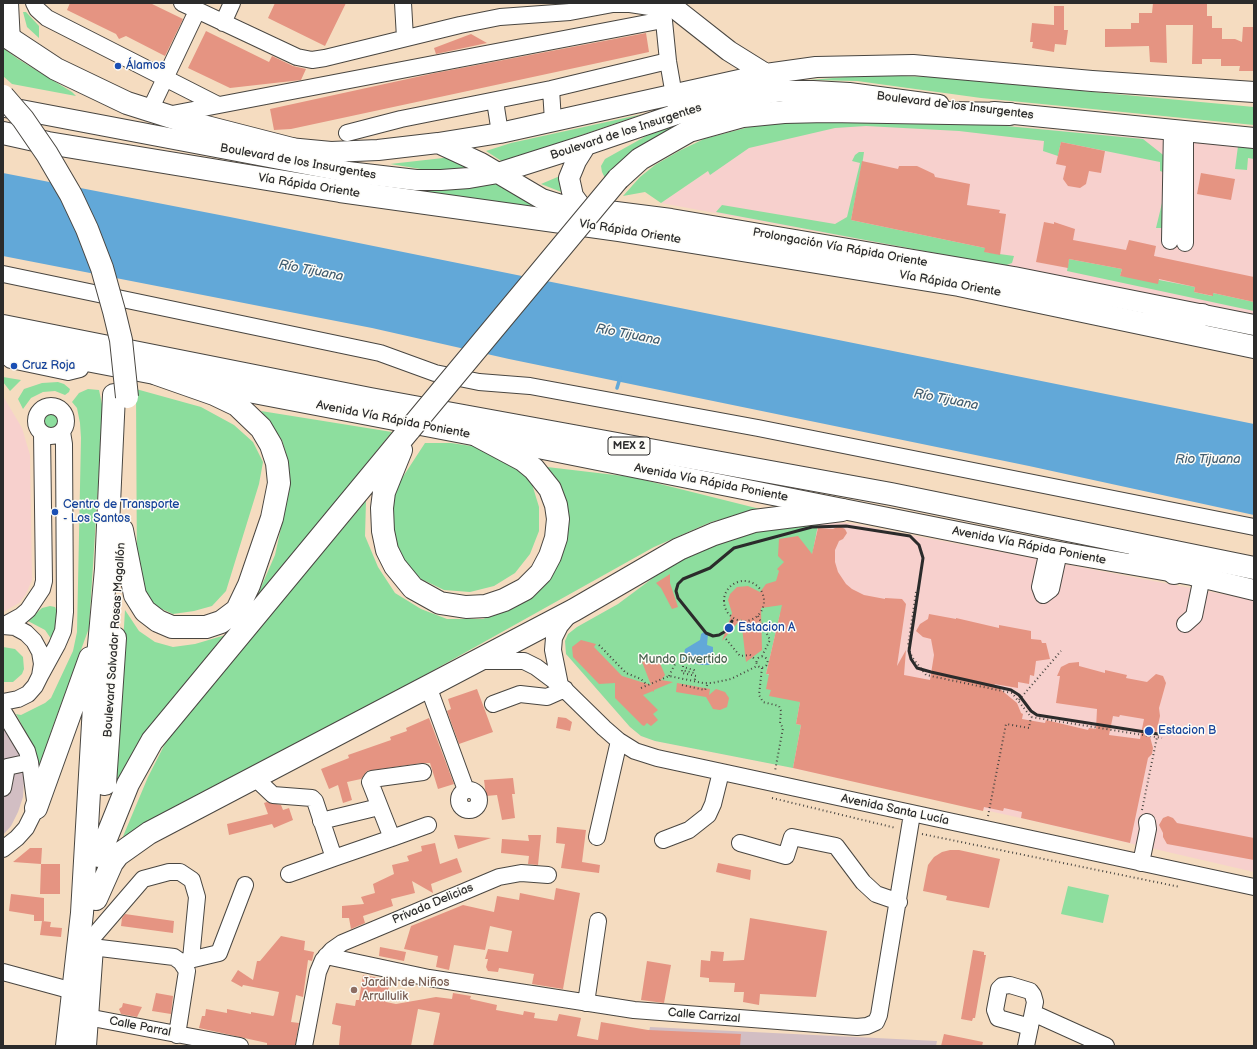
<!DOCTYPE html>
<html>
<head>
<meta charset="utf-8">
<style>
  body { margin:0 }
  #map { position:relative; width:1257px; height:1049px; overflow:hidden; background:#f5dcc0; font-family:"Balsamiq Sans",sans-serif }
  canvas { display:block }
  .frame { position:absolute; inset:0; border:4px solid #2b2b2b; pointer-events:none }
</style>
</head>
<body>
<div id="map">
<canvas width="1257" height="1049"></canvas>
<div class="frame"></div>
</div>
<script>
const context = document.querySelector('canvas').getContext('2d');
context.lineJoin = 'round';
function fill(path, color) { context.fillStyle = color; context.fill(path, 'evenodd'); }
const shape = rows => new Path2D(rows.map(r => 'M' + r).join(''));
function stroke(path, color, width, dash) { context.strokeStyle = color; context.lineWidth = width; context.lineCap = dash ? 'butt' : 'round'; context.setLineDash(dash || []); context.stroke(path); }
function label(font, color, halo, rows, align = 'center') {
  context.font = font + ' "Balsamiq Sans",sans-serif'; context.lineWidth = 3; context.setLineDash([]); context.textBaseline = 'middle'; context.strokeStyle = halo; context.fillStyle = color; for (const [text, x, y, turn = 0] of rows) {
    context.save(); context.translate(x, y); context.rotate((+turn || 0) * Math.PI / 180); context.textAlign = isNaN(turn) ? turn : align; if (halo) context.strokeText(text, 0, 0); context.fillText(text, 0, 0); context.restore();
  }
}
fill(shape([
  [864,118,954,121,1254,148,1254,317,1031,271,661,203,746,145],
  [3,396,22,428,30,455,32,580,26,594,19,603,3,612],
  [815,522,848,523,1254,600,1254,872,1021,818,793,768,655,741,641,736,630,727,566,654,565,641,568,634,577,627,618,604,669,566,733,537]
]), '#f7d0cd');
fill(shape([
  [3,728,18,751,22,764,24,781,23,797,18,812,11,826,3,835],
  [650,1027,937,1041,936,1046,646,1046]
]), '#d2bec3');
fill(shape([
  [23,12,26,12,39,26,39,38,27,27],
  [3,48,18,59,72,92,76,96,12,84,3,76],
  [871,75,933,77,1254,107,1254,125,981,98,857,81,809,80],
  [815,98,734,111,608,184,602,172,601,166,605,159,648,135,686,120,746,104],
  [643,114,503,162,486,151,511,143],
  [864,118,954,121,1143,139,1167,158,1168,161,1170,179,1168,226,1162,228,1156,228,1169,174,1160,171,1160,162,1061,142,1058,156,1043,151,1044,141,959,131,866,126,835,128,749,148,710,175,708,171,661,203,645,192,623,196,640,177,655,165,679,151,704,139,749,127,776,123],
  [1238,146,1254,148,1254,159,1248,158,1247,170,1235,169],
  [859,152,864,152,863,159,851,220,985,248,985,252,1014,256,1012,263,1004,266,716,212,722,205,835,224,847,217,860,163,852,161,855,155],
  [452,157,485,167,459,170,427,170,390,164],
  [567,173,569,195,541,184],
  [337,181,501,183,549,207,487,203],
  [1069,259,1122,269,1120,276,1149,278,1195,287,1194,292,1212,296,1213,293,1254,302,1254,311,1067,271],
  [3,377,21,380,10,391,3,382],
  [58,382,64,384,70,389,69,392,65,395,55,391,43,392,31,398,23,409,18,399,24,389,42,383],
  [88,389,99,390,103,409,89,628,52,729,40,768,34,748,16,714,21,715,45,703,51,698,73,651,77,632,81,438,80,423,77,408,72,402,79,393],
  [136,389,201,407,234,425,253,442,263,462,259,484,226,591,212,606,194,611,173,614,153,605,137,579],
  [261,411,392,432,255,601,275,555,290,487,288,460,282,440],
  '42 421a9 9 0 1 1 18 0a9 9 0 1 1-18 0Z',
  [425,443,451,443,498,450,518,464,532,484,539,507,539,531,530,554,515,573,494,586,470,592,444,590,421,579,403,561,392,539,389,514,395,489],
  [547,467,632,477,760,509,711,522,654,547,119,846,148,777,170,734,366,501,365,536,378,567,395,593,421,609,447,619,483,619,505,610,566,539,568,508,559,482],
  [818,525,803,602,780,614,766,674,804,681,796,724,801,725,793,768,655,741,641,736,630,727,566,654,565,641,568,634,577,627,618,604,669,566,695,551,733,537,776,528],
  [50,606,55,607,57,611,54,643,45,630,28,621,42,608],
  [125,610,139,631,155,642,173,647,195,644,229,634,137,744,114,794],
  [3,647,15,649,23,657,24,669,22,674,13,682,3,682],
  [1068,886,1109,895,1103,923,1061,914]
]), '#8dde9e');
fill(shape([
  [3,173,230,217,1254,424,1254,515,1029,466,509,359,372,328,3,256],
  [704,632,708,634,707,645,713,647,713,662,709,665,701,665,685,661,683,659,685,649,700,640,701,634]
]), '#62a8d8');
stroke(shape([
  [617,388,620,378]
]), '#62a8d8', 3.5);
fill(shape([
  [70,3,150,3,183,19,165,56,126,36,119,39,116,34,67,10],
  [275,3,346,3,325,46,268,18],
  [1153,3,1207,3,1207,16,1212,16,1212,28,1222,28,1222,39,1235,39,1242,42,1243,27,1254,27,1254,71,1239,71,1240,66,1221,66,1221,59,1202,59,1202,64,1192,64,1193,25,1166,25,1167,63,1150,62,1149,46,1105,47,1105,29,1131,29,1131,23,1139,23,1139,13,1152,13],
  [1054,6,1064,6,1064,30,1068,30,1066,45,1055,44,1054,52,1032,48,1033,42,1030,42,1032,23,1054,25],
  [206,31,269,62,272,56,293,66,306,69,301,80,230,88,188,68],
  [646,33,649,52,291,129,274,130,270,109,435,73],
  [471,34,487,43,436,54,434,48],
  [1061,142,1105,151,1101,173,1089,171,1086,184,1080,188,1068,186,1063,179,1066,166,1056,164],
  [862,161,898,169,899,166,917,166,934,174,935,177,970,184,967,205,1000,210,999,213,1006,214,1000,255,984,252,985,248,851,220],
  [1201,173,1235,179,1231,200,1197,194],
  [1044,222,1054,224,1054,222,1075,229,1073,240,1126,250,1129,240,1156,246,1154,256,1254,277,1254,302,1213,293,1213,296,1194,292,1195,287,1159,279,1158,284,1120,276,1122,269,1069,259,1068,268,1036,262],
  [839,526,845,529,847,533,843,539,839,541,835,550,835,562,838,572,846,584,852,589,864,595,885,599,885,598,902,599,906,604,897,666,906,650,904,675,930,680,934,655,931,639,923,637,916,631,920,624,928,619,929,614,956,619,956,618,999,628,999,625,1031,631,1031,639,1041,640,1042,643,1046,643,1050,659,1036,661,1034,676,1030,675,1029,684,1018,682,1018,688,994,684,1017,703,1021,713,1023,714,1022,719,1045,723,1046,720,1088,730,1089,728,1096,729,1097,709,1056,703,1060,676,1057,676,1061,667,1069,663,1079,662,1079,666,1105,673,1105,670,1127,675,1126,678,1147,682,1156,674,1163,676,1166,683,1159,708,1160,716,1156,734,1149,733,1153,748,1152,754,1148,758,1130,843,1021,818,1022,812,1004,808,1003,811,984,807,983,811,793,768,801,725,796,724,800,702,769,696,771,690,766,689,769,674,766,674,782,605,761,608,762,650,746,662,741,619,722,641,732,613,728,600,730,594,737,587,748,586,760,592,766,584,776,581,779,571,777,569,784,562,778,556,779,539,798,536,812,554,818,528,833,529],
  [1120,715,1144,719,1140,739,1109,735,1113,716,1119,717],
  [670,574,670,583,678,607,672,609,661,588,656,583],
  [581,640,596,644,594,647,622,676,651,685,642,662,657,656,665,675,661,680,673,682,654,690,654,692,653,691,643,695,658,710,653,714,658,720,651,726,647,723,644,726,642,725,615,698,615,683,599,684,573,657,572,647],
  [677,683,710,689,709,695,716,689,725,692,729,698,727,707,720,710,713,709,706,697,676,692],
  [477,689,493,732,459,744,447,711,451,709,448,699],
  [558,717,566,718,572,722,570,731,556,728],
  [429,718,454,784,438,789,430,763,422,763,367,771,361,779,347,782,352,800,343,803,338,785,329,789,321,769,349,758,348,755,391,740,390,737,407,731,406,728],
  [513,778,515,794,512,794,515,818,502,820,497,795,486,796,484,780],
  [267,802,281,805,283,810,289,808,293,820,274,828,272,824,229,835,227,824,268,814,264,803],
  [1168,816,1173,818,1177,823,1254,838,1254,860,1167,844,1163,837,1163,833,1159,825,1163,818],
  [557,827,586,830,582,862,600,865,599,873,561,868,565,844,556,843],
  [454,835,491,838,458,849],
  [528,835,541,835,538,865,528,864,529,856,501,853,502,839,529,841],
  [435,843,440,864,457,858,462,872,431,884,433,893,412,881,415,893,391,899,393,906,363,916,365,923,351,929,349,918,342,918,342,906,364,904,361,897,375,893,373,884,394,874,392,865,409,861,407,856,422,851,421,846],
  [30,848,42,848,41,864,13,862],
  [950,850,959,850,1000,859,989,908,946,900,947,896,923,891,928,865,934,857,942,852],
  [718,863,751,870,750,880,716,872],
  [41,864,60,864,60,894,40,894],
  [556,888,580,893,563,989,532,984,534,974,499,968,498,972,488,971,486,967,488,959,485,959,488,949,508,952,512,931,490,926,485,950,454,945,449,970,436,967,438,956,404,949,411,926,431,918,463,905,494,912,497,896,519,900,520,893,554,900],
  [11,894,44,898,44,921,34,921,34,915,9,911],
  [125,914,174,921,173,933,121,926,122,918],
  [750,918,827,931,816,997,760,994,759,1005,743,1002,744,992,734,992,735,983,709,982,709,978,700,977,701,960,710,961,711,951,724,952,723,961,744,960],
  [42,921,51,922,50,927,62,928,61,937,40,935],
  [281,936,305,941,304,950,314,952,312,961,308,960,303,997,296,995,291,1022,299,1023,295,1046,267,1046,267,1043,199,1028,202,1016,205,1016,206,1009,227,1013,227,1009,251,1014,251,1012,273,1016,274,1015,279,992,243,985,242,987,231,981,238,970,253,980,257,961,260,961],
  [380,947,406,952,404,961,379,956],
  [973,950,984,952,984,955,986,955,975,1018,973,1018,972,1021,961,1019],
  [647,961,671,965,664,1003,641,1000],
  [363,975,390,980,386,1002,396,1004,436,997,452,999,453,993,471,996,470,999,497,1005,496,1010,523,1015,524,1011,535,1013,534,1018,557,1021,559,1014,581,1018,577,1036,598,1040,601,1022,648,1030,741,1034,740,1046,433,1046,440,1013,418,1009,411,1046,339,1045,341,1026,332,1024,336,1003,355,1006,356,1000,359,1000],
  [156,993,173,996,171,1014,152,1011],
  [123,1003,142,1007,137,1017,121,1014,119,1009,122,1007],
  [944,1034,983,1042,982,1046,941,1046]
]), '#e59482');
const minor = shape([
  [10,3,12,42],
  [34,3,37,9,47,18,218,105],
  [182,3,297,57,312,60,325,58,460,25,500,17,570,12,613,4,630,4,663,9],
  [403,3,405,38],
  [663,11,668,61,676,107],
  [223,23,232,3],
  [551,89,553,121],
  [495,101,500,133],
  [150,110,197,11],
  [167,115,663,20],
  [1185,131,1185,243],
  [347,133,401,119,551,89,668,61],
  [1170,241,1172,128],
  [3,274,380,353,435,373,479,382,530,386,758,428,1254,527],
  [4,346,5,355,11,360,68,372,80,369,84,361],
  '36 421a15 15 0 1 1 30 0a15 15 0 1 1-30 0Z',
  [1048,550,1040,587,1043,595,1051,589,1059,552],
  [1185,624,1194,616,1202,577],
  [3,626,21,616,28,610,42,589,44,581,42,433],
  [3,626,15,627,26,633,34,641,40,652,42,664,40,676,35,686,28,694,18,699,3,702],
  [479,661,524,661,536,667,560,685,604,728,619,741,635,751,657,758,1254,887],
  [40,676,57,645,63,631,65,612,64,444,62,432],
  [560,685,553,650,554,638,560,626,570,614],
  [428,686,466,790],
  [493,704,520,694,547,697,565,689],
  [3,711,27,751,30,762,36,808,26,828,17,838,3,849],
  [423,772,372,779,370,782,392,838,428,825],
  [254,777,273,795,312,798,315,801,334,858,289,874],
  [3,788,7,767,30,762],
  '459 800a10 10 0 1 1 20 0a10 10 0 1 1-20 0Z',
  [321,821,379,807],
  [597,837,619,741],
  [663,840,689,830,708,815,713,804,721,772],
  [740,843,786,856,792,837,836,846,863,882,876,894,899,902],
  [334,858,392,838],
  [1141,863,1148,829,1147,822],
  [93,937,143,879,169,872,180,872,192,880,197,897,191,959],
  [92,947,174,957,181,962,187,971,177,1035],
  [326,956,429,978,634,1010,857,1027,867,1026,876,1022,879,1015,912,814],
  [181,962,219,953,245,885],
  [3,972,73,991],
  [586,1003,598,921],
  [1033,1013,1106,1046],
  [87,1017,240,1046],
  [304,1046,318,972,323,960,332,950,342,943,499,877,521,873,548,875],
  [1026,1046,1035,1002,1033,995,1030,991,1010,985,1002,986,999,989,995,1010,998,1018,1030,1027]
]);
const major = shape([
  [668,3,729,51,766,74],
  [5,107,348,172,416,180,441,180,469,178,498,173,586,145,677,114,733,99,782,91,813,91,849,93,939,105],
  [994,112,1254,138],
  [438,143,481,163,542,199,561,205,671,219,1014,277,1254,325],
  [278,147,331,152,378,150,438,143,500,133,766,74,816,67,913,65,1092,81,1254,92],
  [582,208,573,196,569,178,576,161,586,145],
  [3,345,478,436,1048,550,1192,575,1254,590]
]);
const highway = shape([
  [3,34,56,69,127,103,187,122,292,149],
  [3,133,48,143,340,191,619,230,959,285,1254,347],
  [618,179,640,159,689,131,743,116,784,112,827,111,1010,114],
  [1156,313,1180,318,1202,315],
  [3,326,370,399,891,494,1254,568],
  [401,450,384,492,382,508,383,531,387,550,395,566,413,588,440,603,466,607,486,606,504,600,525,589,541,573,550,556,556,538,558,519,556,505,550,489,534,469,523,460,478,436],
  [122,530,135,595,145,611,158,621,172,627,206,627,221,622,237,610,249,585,272,518,279,483,277,463,271,445,261,428,237,405,214,394,157,374],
  [1139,558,1166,565,1174,573],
  [105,784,115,638],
  [36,808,90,658],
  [99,856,128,784,152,741,410,429],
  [96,899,112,863,118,855,149,833,574,610,679,549,714,534,754,521,842,510],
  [67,1046,82,913,95,689,106,569,114,395],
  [85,1046,92,947]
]);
stroke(minor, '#494641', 18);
stroke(major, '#494641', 22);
stroke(highway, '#494641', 24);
stroke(shape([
  '724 601a20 20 0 1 1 40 0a20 20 0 1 1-40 0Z',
  [916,592,908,646,912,657,926,675,1012,693,1031,717,1162,738],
  [758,616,770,640,762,656],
  [726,639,740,656,750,655,756,660],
  [599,645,626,673,641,679,646,684],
  '756.5 662a5.5 5.5 0 1 1 11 0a5.5 5.5 0 1 1-11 0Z',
  [683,662,683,667,694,670,694,673,682,670,682,673,696,676,694,682],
  [762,668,759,695,763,702,779,706,781,711,780,723,783,728,775,771],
  [669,676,675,664],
  [682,685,705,690,708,683],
  [641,688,669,676,703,683,712,683,731,679,757,666],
  [1019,700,1061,651],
  [772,798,896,828],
  [1142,810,1157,737],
  [988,816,1006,724,1029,728,1031,717],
  [922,834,1180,887]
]), '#494641', 2, [1, 3]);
stroke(minor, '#fff', 16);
stroke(major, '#fff', 20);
stroke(highway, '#fff', 22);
stroke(shape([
  [732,621,726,631,719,635,713,636,706,633,678,598,676,591,678,584,683,579,710,568,734,548,812,527,846,526,910,536,919,545,923,558,909,651,911,659,917,668,931,672,1011,690,1019,695,1031,711,1037,715,1158,734]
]), '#2b2b2b', 3);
const highwayBridge = shape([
  [3,96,23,119,47,154,71,195,87,229,102,268,114,311,121,340,127,397],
  [410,429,618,179]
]);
stroke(highwayBridge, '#494641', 24, []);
stroke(highwayBridge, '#fff', 22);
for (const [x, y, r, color] of [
  [118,66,4,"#1a4fb4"],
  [14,366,4,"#1a4fb4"],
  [55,512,4,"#1a4fb4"],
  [729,628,5,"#1a4fb4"],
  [1149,731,5,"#1a4fb4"],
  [354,990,4,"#8d6e63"]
]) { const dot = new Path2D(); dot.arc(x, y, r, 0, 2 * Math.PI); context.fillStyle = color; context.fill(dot); stroke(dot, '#fdfcf7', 1.5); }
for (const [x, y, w] of [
  [629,446,42]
]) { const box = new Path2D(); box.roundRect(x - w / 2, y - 9, w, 18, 3); context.fillStyle = '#fdfcf7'; context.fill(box); stroke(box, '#2b2b2b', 1); }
label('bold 11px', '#2b2b2b', null, [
  ["MEX 2",629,446]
]);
label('12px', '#164399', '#fdfcf7', [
  ["Álamos",126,66],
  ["Cruz Roja",22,366],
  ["Centro de Transporte",63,505],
  ["- Los Santos",63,519],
  ["Estacion A",738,628],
  ["Estacion B",1158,731]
], 'left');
label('12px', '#2b2b2b', '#fdfcf7', [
  ["Boulevard de los Insurgentes",955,106,7],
  ["Boulevard de los Insurgentes",626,132,-18],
  ["Boulevard de los Insurgentes",298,162,10],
  ["Vía Rápida Oriente",309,186,9],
  ["Vía Rápida Oriente",630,232,9],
  ["Prolongación Vía Rápida Oriente",840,248,10],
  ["Vía Rápida Oriente",950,284,10],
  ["Avenida Vía Rápida Poniente",393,420,11],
  ["Avenida Vía Rápida Poniente",711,483,11],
  ["Avenida Vía Rápida Poniente",1029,546,11],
  ["Boulevard Salvador Rosas Magallón",115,640,-86],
  ["Avenida Santa Lucía",895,810,12],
  ["Privada Delicias",433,904,-23],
  ["Calle Carrizal",704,1016,5],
  ["Calle Parral",140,1027,11]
]);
label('12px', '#48614e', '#fdfcf7', [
  ["Mundo Divertido",683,660]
]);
label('12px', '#785e54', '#fdfcf7', [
  ["JardiN de Niños",362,983],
  ["Arrullulik",362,997]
], 'left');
label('italic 13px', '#415d70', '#fdfcf7', [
  ["Río Tijuana",311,271,11],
  ["Río Tijuana",628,335,11],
  ["Río Tijuana",946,400,11],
  ["Rio Tijuana",1208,460]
]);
</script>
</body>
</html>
